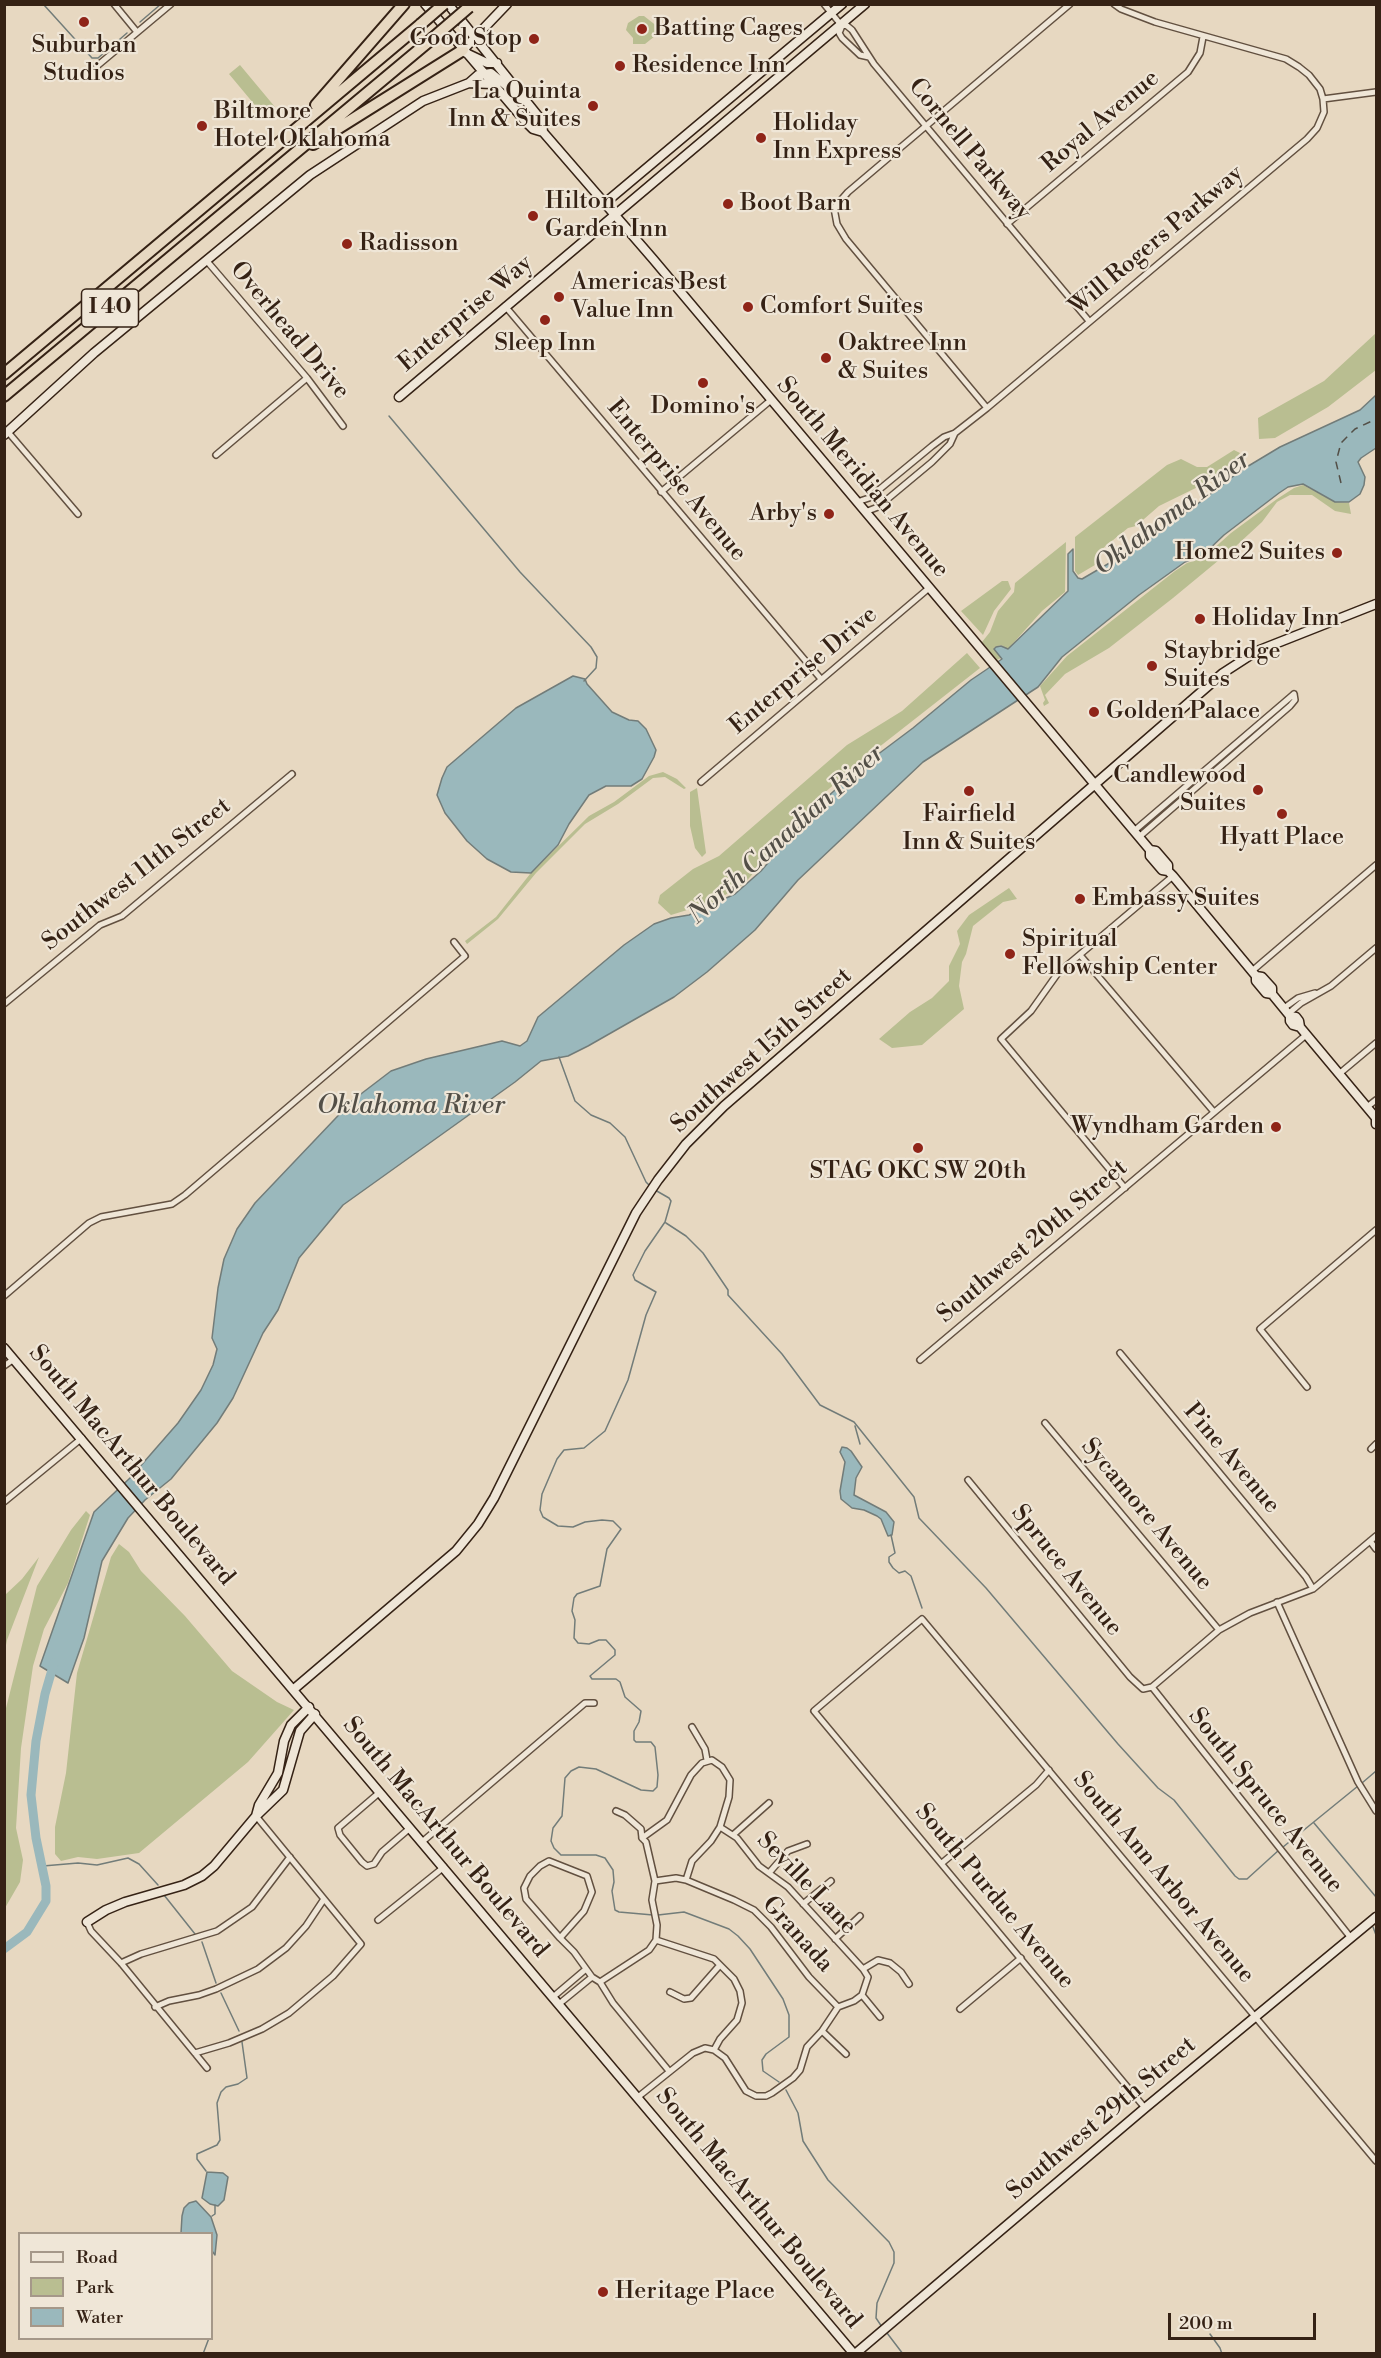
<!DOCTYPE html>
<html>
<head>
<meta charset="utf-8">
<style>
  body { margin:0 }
  #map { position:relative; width:1381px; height:2358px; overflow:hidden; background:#e7d8c1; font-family:"Libre Bodoni",serif }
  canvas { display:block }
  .frame { position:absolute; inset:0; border:6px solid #352215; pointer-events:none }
  .legend { position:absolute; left:18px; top:2232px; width:195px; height:108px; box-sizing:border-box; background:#efe6d7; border:2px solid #a59889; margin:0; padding:8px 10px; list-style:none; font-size:18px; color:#352215 }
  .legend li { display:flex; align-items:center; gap:12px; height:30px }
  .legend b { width:30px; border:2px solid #a59889 }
  .scale { position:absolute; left:1168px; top:2313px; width:148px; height:27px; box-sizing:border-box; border:3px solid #352215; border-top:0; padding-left:8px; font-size:18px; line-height:21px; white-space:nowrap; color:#352215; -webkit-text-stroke:4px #efe6d7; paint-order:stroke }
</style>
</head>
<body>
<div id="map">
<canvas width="1381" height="2358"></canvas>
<div class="frame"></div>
<ul class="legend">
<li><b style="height:8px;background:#efe6d7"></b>Road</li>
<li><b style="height:16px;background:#b9be91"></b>Park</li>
<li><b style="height:16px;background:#9ab8bc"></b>Water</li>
</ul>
<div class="scale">200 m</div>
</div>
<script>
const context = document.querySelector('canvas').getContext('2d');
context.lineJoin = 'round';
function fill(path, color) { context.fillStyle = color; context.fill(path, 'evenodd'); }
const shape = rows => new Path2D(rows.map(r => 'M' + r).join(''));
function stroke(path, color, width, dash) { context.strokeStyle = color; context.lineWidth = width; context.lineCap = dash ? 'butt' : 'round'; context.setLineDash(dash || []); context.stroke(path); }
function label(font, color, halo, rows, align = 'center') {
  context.font = font + ' "Libre Bodoni",serif'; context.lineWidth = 4.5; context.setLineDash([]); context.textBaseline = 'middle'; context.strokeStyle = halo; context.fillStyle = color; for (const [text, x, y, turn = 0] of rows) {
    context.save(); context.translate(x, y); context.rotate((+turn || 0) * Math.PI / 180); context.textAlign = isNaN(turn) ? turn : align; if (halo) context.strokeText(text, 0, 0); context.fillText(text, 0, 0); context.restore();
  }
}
fill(shape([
  [639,16,644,16,658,27,655,36,645,44,633,44,633,38,626,30,628,23],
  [240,65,275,107,264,116,229,74],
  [1376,333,1376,370,1328,407,1275,438,1259,439,1258,418,1324,381],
  [1234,450,1240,453,1231,467,1208,482,1159,506,1136,526,1128,528,1102,549,1100,562,1078,575,1075,571,1075,537,1167,465,1181,459,1197,467,1207,467],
  [1303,485,1335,502,1349,503,1351,514,1335,511,1312,495,1290,495,1277,502,1262,522,1236,546,1173,598,1109,648,1065,674,1045,695,1049,703,1044,706,1043,703,1045,700,1040,686,1067,656,1175,571,1187,563,1203,558,1231,533,1277,499,1294,488],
  [1066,542,1065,592,1042,611,1008,649,1001,645,995,647,994,649,1001,658,997,660,982,642,990,632,998,611,1014,592,1015,583],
  [1002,581,1008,581,1011,589,994,611,983,635,961,611],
  [967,653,980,668,860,762,815,801,744,884,713,902,671,915,658,903,660,895,693,869,719,856,847,745,902,711],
  [663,772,677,779,686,788,684,789,665,777,653,778,618,804,585,824,536,873,498,919,467,944,465,941,496,917,530,874,589,816,614,802,649,776],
  [697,788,706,853,702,857,695,848,690,826,690,792],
  [1009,888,1017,899,1003,902,973,926,966,954,962,962,959,986,964,1009,922,1045,892,1048,879,1039,910,1012,932,998,949,981,949,966,960,944,957,931,969,915],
  [86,1511,90,1515,68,1583,44,1629,33,1666,21,1748,16,1828,23,1860,20,1882,5,1908,5,1712,37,1586,71,1530],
  [119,1544,129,1552,141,1571,185,1616,232,1671,277,1702,294,1710,248,1762,139,1853,97,1859,78,1857,61,1861,55,1854,55,1827,66,1773,77,1673,111,1557],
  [39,1557,7,1640,5,1650,5,1595,22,1579]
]), '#b9be91');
const water = shape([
  [1376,395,1376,448,1361,458,1358,462,1365,477,1364,485,1360,494,1349,502,1335,502,1303,484,1288,487,1279,493,1224,535,1203,555,1185,562,1139,595,1062,657,1038,687,923,762,798,880,755,930,707,972,674,997,588,1046,568,1056,541,1061,515,1082,343,1205,299,1258,278,1310,263,1333,233,1398,217,1423,171,1479,145,1500,128,1518,102,1561,84,1638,68,1683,40,1666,94,1512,130,1478,178,1423,201,1390,213,1365,217,1349,212,1338,218,1288,224,1259,237,1229,255,1203,353,1100,391,1071,426,1059,502,1041,520,1046,527,1041,538,1017,624,945,654,924,671,918,689,915,735,894,761,871,817,806,861,767,913,728,971,680,1002,659,994,649,996,647,1001,646,1008,649,1068,591,1068,554,1073,549,1073,571,1078,578,1082,579,1125,554,1191,509,1240,471,1280,447,1360,410,1376,395],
  [573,676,585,679,587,684,612,712,629,720,638,721,646,729,656,750,654,757,642,779,631,786,606,786,589,795,569,824,558,845,531,873,511,872,487,859,467,841,445,813,437,795,442,778,447,767,516,708,573,676],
  [842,1447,847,1448,851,1451,862,1467,856,1478,854,1495,886,1512,894,1522,892,1535,888,1536,881,1519,877,1516,864,1510,852,1508,841,1499,840,1491,845,1462,840,1452,842,1447],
  [207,2172,223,2173,228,2177,224,2200,218,2206,210,2204,202,2198,207,2172],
  [196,2201,211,2217,217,2235,215,2255,212,2251,212,2234,181,2233,182,2216,184,2208,189,2203,196,2201]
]);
fill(water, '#9ab8bc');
stroke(water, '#727c79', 1.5);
stroke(shape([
  [44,5,92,58,98,58,127,33],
  [140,22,161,4],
  [389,416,520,572,591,647,597,657,596,668,584,681],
  [559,1057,575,1101,591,1115,610,1123,625,1137,646,1182,649,1185],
  [666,1223,686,1236,703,1253,728,1290,728,1295,782,1354,820,1405,854,1422,914,1497,919,1518,986,1588,1118,1744,1158,1788,1174,1800,1235,1876,1239,1879,1247,1879,1279,1850],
  [855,1426,860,1444],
  [891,1535,895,1553,889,1557,889,1562,893,1568,899,1573,905,1571,911,1576,922,1608],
  [1362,1783,1376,1771],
  [1314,1823,1376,1897],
  [1283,1847,1358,1786],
  [43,1866,78,1863,97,1865,128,1858,139,1864,158,1885],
  [164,1895,195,1934],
  [653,1915,619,1912,615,1910,612,1891,614,1882,613,1870,605,1858,596,1855,561,1855,554,1848,551,1841,553,1828,562,1816,565,1778,571,1771,579,1767,596,1769,641,1790,653,1791,657,1787,658,1775,655,1747,651,1742,636,1742,634,1740,634,1731,639,1722,641,1711,625,1697,620,1682,616,1679,592,1679,590,1676,615,1655,615,1650,606,1640,599,1640,589,1644,578,1643,574,1638,575,1620,572,1611,574,1598,577,1594,600,1586,607,1549,621,1529,613,1521,602,1520,585,1522,573,1527,558,1526,543,1517,540,1510,542,1494,557,1459,564,1450,584,1448,605,1431,628,1380,646,1315,656,1292,635,1280,633,1275,645,1251,665,1222,671,1201,669,1198,655,1190],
  [658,1915,684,1912,729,1929,738,1936,750,1949,783,1999,789,2015,789,2037,766,2054,762,2060,763,2071,779,2082],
  [1373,1927,1376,1935],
  [202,1942,216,1983],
  [221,1993,239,2031],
  [786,2090,798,2113,803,2141,828,2180,889,2242,894,2252,894,2263,877,2303,876,2318,882,2327],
  [206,2171,197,2159,197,2154,217,2145,220,2140,217,2103,221,2092,226,2087,238,2084,247,2078,242,2042],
  [212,2216,215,2214,215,2205],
  [212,2309,212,2328],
  [887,2333,903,2354],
  [1210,2334,1220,2348,1222,2354],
  [203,2354,209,2338]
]), '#727c79', 1.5);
stroke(shape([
  [4,1949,27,1932,46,1901,46,1886,36,1838,31,1795,36,1741,45,1694,54,1663]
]), '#9ab8bc', 9);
stroke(shape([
  [1341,483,1336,462,1341,443,1355,429,1376,419]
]), '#534f47', 1.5, [8, 6]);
const street = shape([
  [114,4,137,32],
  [824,4,842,26],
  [842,26,846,25,852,30,874,64,1089,321],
  [842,26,839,33,842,38,860,55,869,57],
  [97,66,171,4],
  [1323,99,1376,92],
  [1007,224,1188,72,1200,53,1203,37],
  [206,260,307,378,343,426],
  [505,306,821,679],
  [987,408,846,239,837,224,834,208,848,192,1070,4],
  [8,432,78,514],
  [216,455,307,378],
  [661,492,771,400],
  [857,502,869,498,932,446,944,437,955,433,987,408,1307,139,1317,128,1324,112,1323,99,1320,89,1309,75,1299,67,1286,59,1155,22,1121,9,1114,4],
  [865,512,878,507,932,462,950,444,955,433],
  [701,782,929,588],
  [1134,831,1294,694],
  [1139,837,1290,706,1295,700,1294,694],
  [1080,955,1214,1112],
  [1252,971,1376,865],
  [4,1004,100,925,122,916,292,774],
  [1284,1008,1298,998,1315,993],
  [1288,1014,1301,1003,1331,986,1376,948],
  [1339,1074,1376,1043],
  [1367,1107,1376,1100],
  [1125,1188,1001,1039,1031,1011,1058,973,1173,876],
  [4,1296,89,1223,101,1217,172,1204,185,1195,465,956,454,942],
  [1120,1353,1306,1577,1313,1589],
  [920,1360,1306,1035],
  [4,1366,14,1359],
  [1307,1387,1260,1329,1376,1230],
  [1045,1423,1219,1630],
  [1371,1449,1376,1444],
  [968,1480,1130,1677,1143,1689,1152,1687,1219,1630,1250,1613,1313,1589,1376,1536],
  [4,1502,82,1438],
  [1370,1541,1376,1549],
  [1277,1602,1358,1782,1376,1811],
  [1152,1687,1351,1938],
  [692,1727,705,1749,707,1760],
  [380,1792,338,1828,340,1835,362,1862,367,1866,374,1864,382,1852,410,1828],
  [616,1811,625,1815,641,1829,642,1838,646,1842,655,1881,652,1900,657,1925,656,1940],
  [720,1827,737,1838,759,1866,788,1887,863,1969,868,1977,862,1995,854,2001,838,2007],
  [733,1835,769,1803],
  [642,1838,667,1820,691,1775,702,1763,712,1760,722,1767,730,1780,729,1797,720,1827,711,1841,692,1861,686,1880],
  [422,1842,585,1703,594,1703],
  [942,1863,1036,1785,1049,1770],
  [769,1873,788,1851,807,1844],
  [655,1881,676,1878,686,1880,734,1900,754,1910,771,1927,809,1977,838,2007],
  [803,1904,831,1881],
  [378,1920,444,1867],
  [87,1922,91,1931,121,1963,207,2068],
  [560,1938,584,1911,592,1892,587,1876,549,1861,540,1866,530,1876,524,1888,526,1899,560,1938,574,1952,592,1977,600,1982,613,2003,669,2071],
  [835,1939,860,1916],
  [121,1963,141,1954,217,1931,252,1907,290,1857],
  [863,1969,878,1960,890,1963,901,1972,909,1984],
  [600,1982,649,1950,656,1940,714,1959,734,1979,740,1991,742,2003,737,2020,720,2039,714,2050,725,2058,746,2091,756,2096,766,2096,772,2093,793,2078,800,2070,807,2047,822,2031,846,2054],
  [670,1992,684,1999,691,1998,720,1965],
  [862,1995,880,2017],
  [553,1997,586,1969],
  [559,2004,592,1977],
  [155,2007,169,2001,199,1995,216,1989,258,1969,286,1948,306,1926,324,1899],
  [960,2009,1021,1958],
  [822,2031,838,2007],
  [195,2053,229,2043,262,2029,289,2013,333,1976,361,1944,256,1816],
  [638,2097,693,2053,705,2048,714,2050],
  [1145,2108,814,1711,922,1619,1376,2161]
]);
const secondary = shape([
  [425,4,525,121,533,129,543,132,653,259,1150,850,1150,856,1162,870,1168,871,1173,876,1256,976,1256,981,1266,993,1272,994,1290,1016,1290,1021,1293,1025,1300,1027],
  [448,4,542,121,543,132],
  [463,50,507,4],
  [466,53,487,63,497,63],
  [469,83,478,75,491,73,520,97],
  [605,203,842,4],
  [399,397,865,4],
  [4,435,94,353,310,175,423,101,469,83,492,84],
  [1150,850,1156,851,1168,865,1168,871],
  [1256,976,1262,977,1272,988,1272,994],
  [1290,1016,1296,1017,1299,1021,1300,1027,1376,1118,1376,1124],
  [4,1348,854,2354],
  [294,1689,456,1551,478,1524,494,1498,636,1213,658,1180,686,1144,724,1106,1223,673,1257,651,1376,604],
  [256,1816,259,1805,278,1773,284,1741,291,1725,309,1707],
  [87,1922,106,1910,125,1902,184,1885,202,1876,214,1866,256,1816,283,1790,300,1731,315,1714],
  [855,2354,1145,2108,1376,1917]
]);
const highway = shape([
  [316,105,404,4],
  [313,144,463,50],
  [4,374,421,24],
  [4,396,433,38]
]);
stroke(street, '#625040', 8);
stroke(secondary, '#352215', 11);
stroke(highway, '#352215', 14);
stroke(street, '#efe6d7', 5);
stroke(secondary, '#efe6d7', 8);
stroke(highway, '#e7d8c1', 10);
const highwayBridge = shape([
  [421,24,444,4],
  [433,38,469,7]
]);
stroke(highwayBridge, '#352215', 14, []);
stroke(highwayBridge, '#e7d8c1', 10);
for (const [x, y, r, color] of [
  [84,22,6,"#8f2418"],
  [642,29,6,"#8f2418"],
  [534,39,6,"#8f2418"],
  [620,66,6,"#8f2418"],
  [593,106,6,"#8f2418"],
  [202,126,6,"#8f2418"],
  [761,138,6,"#8f2418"],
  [728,204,6,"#8f2418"],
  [533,216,6,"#8f2418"],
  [347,244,6,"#8f2418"],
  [559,297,6,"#8f2418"],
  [748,307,6,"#8f2418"],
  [545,320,6,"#8f2418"],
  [826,358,6,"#8f2418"],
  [703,383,6,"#8f2418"],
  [829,514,6,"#8f2418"],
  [1337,553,6,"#8f2418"],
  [1200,619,6,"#8f2418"],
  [1152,666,6,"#8f2418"],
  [1094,712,6,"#8f2418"],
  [1258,790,6,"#8f2418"],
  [969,791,6,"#8f2418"],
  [1282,814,6,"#8f2418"],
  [1080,899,6,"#8f2418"],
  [1010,954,6,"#8f2418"],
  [1276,1127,6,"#8f2418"],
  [918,1148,6,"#8f2418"],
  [603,2292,6,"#8f2418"]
]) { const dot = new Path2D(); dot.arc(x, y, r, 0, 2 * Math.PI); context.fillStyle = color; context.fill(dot); stroke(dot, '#efe6d7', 2); }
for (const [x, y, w] of [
  [110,308,57]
]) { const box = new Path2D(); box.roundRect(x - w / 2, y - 19, w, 38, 4.5); context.fillStyle = '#efe6d7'; context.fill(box); stroke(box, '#352215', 1.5); }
label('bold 22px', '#352215', null, [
  ["I 40",110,308]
]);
label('24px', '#352215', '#efe6d7', [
  ["Batting Cages",654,29],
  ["Good Stop",522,39,"right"],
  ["Suburban",84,46,"center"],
  ["Studios",84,74,"center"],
  ["Residence Inn",632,66],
  ["La Quinta",581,92,"right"],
  ["Inn & Suites",581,120,"right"],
  ["Biltmore",214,112],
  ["Hotel Oklahoma",214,140],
  ["Holiday",773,124],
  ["Inn Express",773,152],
  ["Hilton",545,202],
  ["Garden Inn",545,230],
  ["Boot Barn",740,204],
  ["Radisson",359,244],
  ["Americas Best",571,283],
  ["Value Inn",571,311],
  ["Comfort Suites",760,307],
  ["Sleep Inn",545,344,"center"],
  ["Oaktree Inn",838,344],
  ["& Suites",838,372],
  ["Domino's",703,407,"center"],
  ["Arby's",817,514,"right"],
  ["Home2 Suites",1325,553,"right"],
  ["Holiday Inn",1212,619],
  ["Staybridge",1164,652],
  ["Suites",1164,680],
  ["Golden Palace",1106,712],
  ["Candlewood",1246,776,"right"],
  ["Suites",1246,804,"right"],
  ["Fairfield",969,815,"center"],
  ["Inn & Suites",969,843,"center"],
  ["Hyatt Place",1282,838,"center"],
  ["Embassy Suites",1092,899],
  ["Spiritual",1022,940],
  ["Fellowship Center",1022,968],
  ["Wyndham Garden",1264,1127,"right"],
  ["STAG OKC SW 20th",918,1172,"center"],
  ["Heritage Place",615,2292]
], 'left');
label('24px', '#352215', '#efe6d7', [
  ["Royal Avenue",1101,122,-40],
  ["Cornell Parkway",969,150,50],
  ["Will Rogers Parkway",1157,241,-40],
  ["Enterprise Way",466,314,-40],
  ["Overhead Drive",289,331,50],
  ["South Meridian Avenue",862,478,50],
  ["Enterprise Avenue",676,481,50],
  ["Enterprise Drive",804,671,-40],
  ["Southwest 11th Street",137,875,-38],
  ["Southwest 15th Street",762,1051,-42],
  ["Southwest 20th Street",1033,1242,-40],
  ["Pine Avenue",1231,1459,50],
  ["South MacArthur Boulevard",131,1466,50],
  ["Sycamore Avenue",1146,1515,50],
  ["Spruce Avenue",1066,1571,51],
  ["South Spruce Avenue",1265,1801,51],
  ["South MacArthur Boulevard",445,1838,50],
  ["South Ann Arbor Avenue",1163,1878,50],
  ["Seville Lane",806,1884,46],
  ["South Purdue Avenue",994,1897,50],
  ["Granada",797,1935,48],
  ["Southwest 29th Street",1102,2119,-40],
  ["South MacArthur Boulevard",758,2209,50]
]);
label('italic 26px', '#534f47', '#efe6d7', [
  ["Oklahoma River",1173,514,-37],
  ["North Canadian River",787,835,-42],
  ["Oklahoma River",411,1107]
]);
</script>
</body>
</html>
